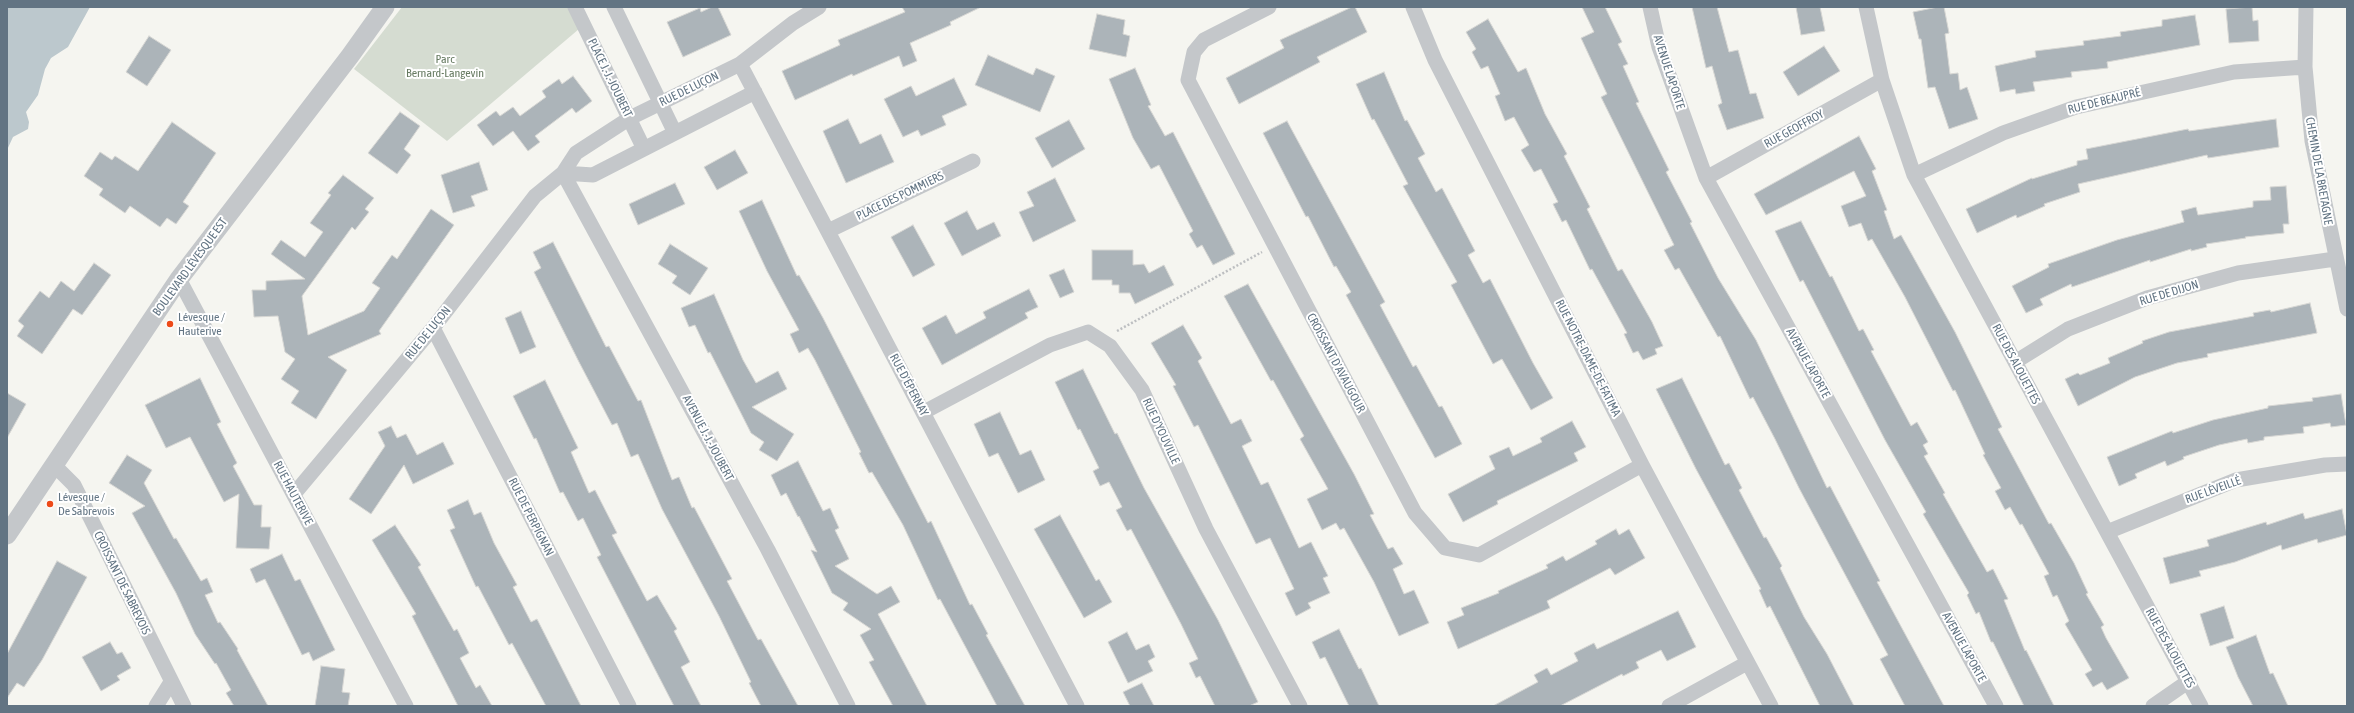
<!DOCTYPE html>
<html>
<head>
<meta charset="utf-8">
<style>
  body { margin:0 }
  #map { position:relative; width:2354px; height:713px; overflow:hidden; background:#f5f5f0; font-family:"Asap Condensed",sans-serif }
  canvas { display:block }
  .frame { position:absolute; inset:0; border:8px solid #627483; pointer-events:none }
</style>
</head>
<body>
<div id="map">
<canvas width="2354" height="713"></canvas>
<div class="frame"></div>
</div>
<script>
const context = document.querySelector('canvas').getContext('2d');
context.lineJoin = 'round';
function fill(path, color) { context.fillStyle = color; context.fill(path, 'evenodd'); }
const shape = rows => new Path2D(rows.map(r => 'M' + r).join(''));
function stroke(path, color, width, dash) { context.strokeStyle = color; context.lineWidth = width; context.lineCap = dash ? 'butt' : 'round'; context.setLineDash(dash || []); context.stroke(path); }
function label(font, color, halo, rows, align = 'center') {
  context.font = font + ' "Asap Condensed",sans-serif'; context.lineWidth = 4; context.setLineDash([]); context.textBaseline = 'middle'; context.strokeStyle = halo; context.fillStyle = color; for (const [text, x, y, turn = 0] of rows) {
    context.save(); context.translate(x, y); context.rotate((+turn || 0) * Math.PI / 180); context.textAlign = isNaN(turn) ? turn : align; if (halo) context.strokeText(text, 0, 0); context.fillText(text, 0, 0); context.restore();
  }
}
fill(shape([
  [402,7,569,7,579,29,447,141,354,69]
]), '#d5dcd1');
fill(shape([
  [7,7,90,7,68,47,51,58,45,69,38,95,26,112,29,122,28,129,13,137,7,150]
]), '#bcc8cd');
const building = shape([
  [712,7,718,7,731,35,683,57,667,22,700,8,701,12,712,7],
  [902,7,981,7,950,22,951,25,910,43,917,61,903,67,899,56,853,76,852,74,795,100,782,71,840,45,838,40,905,12,902,7],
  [1352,7,1355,7,1367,32,1317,57,1320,62,1239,104,1226,78,1284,48,1280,40,1352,7],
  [1582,7,1605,7,1622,42,1618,44,1628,64,1623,66,1639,102,1636,103,1669,170,1666,172,1692,222,1690,223,1718,278,1756,340,1827,488,1830,486,1880,581,1877,582,1944,706,1905,706,1880,659,1888,655,1799,488,1775,439,1753,397,1750,399,1720,336,1718,337,1679,268,1675,270,1664,250,1674,245,1601,97,1607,94,1581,38,1594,32,1582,7],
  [1692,7,1717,7,1729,52,1738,50,1750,94,1756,93,1764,118,1727,130,1718,105,1722,103,1712,66,1706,68,1692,7],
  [1796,7,1820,7,1825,31,1801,35,1796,7],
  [1938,7,1944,7,1949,33,1945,34,1950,74,1958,73,1960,90,1967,87,1978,119,1949,129,1935,87,1928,88,1921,39,1919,39,1913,12,1938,7],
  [2252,7,2253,21,2258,20,2259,41,2229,43,2226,9,2252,7],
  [1097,14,1125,20,1123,34,1130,36,1126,57,1089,49,1097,14],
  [2195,15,2200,45,2107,62,2108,68,2071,72,2072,77,2033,82,2035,91,2016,94,2015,89,2000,92,1995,66,2036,57,2035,51,2084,45,2083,41,2121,36,2120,32,2162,26,2162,20,2195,15],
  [1488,19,1518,72,1526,68,1545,114,1567,154,1564,156,1590,207,1587,209,1618,271,1622,269,1652,322,1663,346,1655,349,1657,354,1643,360,1638,351,1633,353,1624,334,1627,333,1592,269,1590,270,1566,220,1562,222,1553,204,1558,202,1541,169,1534,172,1521,150,1529,145,1514,117,1505,121,1495,96,1500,94,1488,66,1481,69,1472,52,1476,49,1466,32,1488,19],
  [149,36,171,50,147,86,126,72,149,36],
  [1824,46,1840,71,1798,96,1783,72,1824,46],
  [988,55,1033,75,1036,68,1055,76,1040,112,975,85,988,55],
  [1135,68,1151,105,1148,106,1165,136,1173,132,1235,254,1213,265,1202,245,1197,248,1189,234,1193,231,1159,165,1151,169,1133,138,1109,79,1135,68],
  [1384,72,1405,121,1407,120,1425,154,1418,158,1436,192,1442,188,1475,251,1468,255,1483,283,1490,279,1533,363,1553,398,1531,410,1502,359,1493,364,1451,285,1457,282,1403,186,1408,184,1374,119,1372,120,1356,84,1384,72],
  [573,76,592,101,576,113,572,108,535,136,540,142,528,151,513,131,493,146,477,125,496,111,500,116,513,107,520,116,546,97,542,91,559,79,562,84,573,76],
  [954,78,967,105,942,116,946,125,921,136,918,130,903,137,884,99,911,86,916,96,954,78],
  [400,112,420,126,404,149,411,155,397,174,368,153,400,112],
  [848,119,860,144,881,134,894,162,846,183,823,131,848,119],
  [2276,119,2279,147,2208,158,2207,155,2078,184,2080,192,2044,204,2045,206,2017,218,2016,215,1977,233,1966,209,2032,178,2032,179,2077,165,2077,161,2088,159,2086,149,2188,129,2189,131,2276,119],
  [1069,120,1085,149,1052,168,1035,138,1069,120],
  [1287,121,1385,302,1380,305,1413,367,1416,365,1439,407,1442,406,1462,444,1435,458,1346,295,1351,292,1336,266,1334,267,1308,216,1306,217,1263,133,1287,121],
  [172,122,216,153,183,202,189,206,176,224,167,218,160,227,130,206,125,213,99,195,103,189,84,176,100,152,112,160,115,156,138,171,172,122],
  [1859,136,1876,169,1872,171,1887,210,1884,211,1894,239,1901,235,1955,332,2002,427,1998,429,2049,524,2051,523,2074,563,2088,593,2086,594,2104,625,2101,627,2106,638,2129,678,2107,690,2102,682,2093,687,2085,674,2092,670,2065,624,2069,621,2057,595,2053,597,2044,576,2049,574,2022,524,2020,525,2010,507,2005,510,1995,491,2001,488,1983,455,1985,454,1955,390,1953,391,1905,297,1872,239,1868,241,1861,223,1849,227,1841,206,1866,196,1854,171,1766,215,1754,194,1859,136],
  [735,150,748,173,717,190,704,167,735,150],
  [479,162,488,190,471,196,475,206,453,213,441,175,479,162],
  [343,175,374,198,365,209,369,212,355,230,352,227,302,296,308,335,364,311,380,288,372,283,392,255,397,259,431,209,454,225,379,331,381,334,328,357,347,370,316,419,291,403,299,391,281,379,295,359,285,352,278,316,254,317,252,290,266,290,266,281,305,279,271,254,281,240,305,257,323,232,310,223,331,195,328,193,343,175],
  [1055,178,1076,221,1033,242,1019,212,1034,206,1027,192,1055,178],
  [675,183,685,204,638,225,629,204,675,183],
  [2286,186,2289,224,2283,224,2284,233,2245,237,2246,238,2206,244,2207,247,2191,251,2191,249,2150,262,2150,260,2072,287,2071,284,2040,299,2043,305,2026,313,2012,286,2049,267,2048,264,2117,240,2184,222,2181,211,2196,207,2198,215,2253,207,2253,201,2271,200,2270,187,2286,186],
  [762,200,797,276,799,275,823,318,928,523,931,521,970,605,972,604,988,634,986,635,1025,706,997,706,940,599,938,600,903,525,872,472,869,473,859,453,861,452,815,360,808,348,799,353,790,334,799,330,767,271,739,211,762,200],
  [967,211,977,230,994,222,1001,236,962,256,944,223,967,211],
  [1801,221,1830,277,1832,276,1859,331,1863,329,1874,350,1871,351,1911,426,1917,422,1928,442,1923,445,1928,454,1924,456,1945,493,1943,494,1987,572,1993,569,2008,599,2004,600,2025,651,2026,650,2054,706,2024,706,1993,642,1991,642,1979,612,1976,614,1967,595,1969,593,1923,514,1926,512,1885,440,1803,280,1800,282,1775,231,1801,221],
  [913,225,935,265,913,277,891,237,913,225],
  [553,242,606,347,609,346,638,401,641,400,672,480,679,477,692,508,694,507,732,579,727,581,758,640,761,639,798,706,761,706,749,683,751,682,719,616,662,509,638,454,631,457,617,423,612,425,579,362,534,272,541,268,533,252,553,242],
  [670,244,708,268,690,295,672,283,677,276,658,264,670,244],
  [1092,250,1133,250,1133,265,1144,264,1149,273,1164,265,1174,285,1135,304,1130,293,1119,293,1119,285,1112,285,1112,280,1092,280,1092,250],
  [94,263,111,275,82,315,73,309,42,354,17,336,24,326,18,321,40,291,49,298,61,281,74,291,94,263],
  [1064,269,1074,292,1060,298,1049,275,1064,269],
  [1248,284,1354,474,1374,514,1370,515,1388,549,1393,547,1403,564,1393,569,1404,594,1414,590,1429,623,1399,636,1374,582,1344,528,1340,530,1336,523,1322,530,1307,499,1328,489,1300,439,1304,436,1273,380,1271,381,1224,296,1248,284],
  [1029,289,1038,307,1025,313,1028,318,942,365,922,328,946,315,956,334,986,318,983,312,1029,289],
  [714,294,743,360,756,383,778,371,787,389,752,407,794,434,777,461,759,450,764,442,751,433,710,352,708,353,695,325,689,327,681,308,714,294],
  [2310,303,2317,333,2207,354,2208,357,2177,363,2135,377,2078,406,2065,379,2078,373,2080,375,2110,363,2108,358,2143,343,2142,341,2169,332,2254,316,2253,313,2270,310,2271,312,2310,303],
  [521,311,536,347,520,354,505,318,521,311],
  [1183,325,1202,358,1198,361,1231,424,1241,419,1252,441,1242,446,1261,485,1268,482,1299,548,1311,542,1328,576,1323,578,1330,593,1308,603,1311,608,1296,616,1285,593,1294,589,1270,538,1256,544,1198,425,1194,427,1173,386,1176,385,1151,343,1183,325],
  [1083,369,1115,434,1117,433,1144,488,1218,620,1258,702,1249,706,1215,706,1200,676,1196,678,1189,663,1198,659,1181,624,1131,529,1127,531,1116,510,1122,507,1109,482,1100,486,1093,471,1099,468,1080,429,1078,430,1055,382,1083,369],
  [200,378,221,422,217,424,237,463,233,466,254,505,262,505,261,527,271,527,269,549,236,548,239,494,224,502,190,437,166,448,145,405,200,378],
  [1682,378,1725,465,1729,463,1742,488,1739,490,1764,538,1766,537,1782,566,1780,568,1804,617,1827,654,1854,706,1820,706,1770,606,1767,608,1759,590,1761,589,1696,469,1656,389,1682,378],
  [545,380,578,448,571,452,589,493,595,490,617,533,612,535,647,601,657,595,677,629,674,631,690,662,681,667,701,706,674,706,597,557,601,555,583,518,578,521,563,492,560,493,536,438,534,439,513,396,545,380],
  [7,393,26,404,7,438,7,393],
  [2341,394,2346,425,2331,427,2330,423,2303,427,2304,433,2264,437,2264,440,2248,443,2247,439,2219,445,2183,457,2184,459,2167,466,2165,461,2135,474,2137,478,2119,486,2107,457,2172,431,2173,433,2213,420,2268,408,2268,406,2313,401,2312,398,2341,394],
  [1000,412,1020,455,1031,450,1045,480,1018,493,998,453,989,457,974,424,1000,412],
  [1572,421,1586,447,1574,453,1578,461,1497,501,1498,504,1463,522,1448,494,1495,469,1489,456,1509,447,1513,456,1542,442,1540,438,1572,421],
  [391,426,397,438,406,434,417,455,443,442,454,464,413,484,404,465,371,514,349,499,385,446,378,432,391,426],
  [127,455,152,470,144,483,174,539,176,538,201,581,207,578,213,592,205,595,218,623,220,622,238,649,237,650,268,706,234,706,226,693,231,690,216,663,215,664,195,634,176,593,132,513,145,506,109,483,127,455],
  [798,461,823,511,830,508,839,528,835,530,849,559,835,566,877,594,891,586,900,602,878,614,927,706,893,706,869,662,874,660,860,635,871,629,843,610,848,603,832,593,811,550,817,552,799,516,798,517,786,493,781,496,771,475,798,461],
  [468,500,474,515,481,512,494,543,517,585,513,587,531,622,537,619,581,706,546,706,512,643,509,645,478,586,476,587,450,530,455,528,447,510,468,500],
  [2342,509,2347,535,2318,543,2317,539,2282,550,2281,545,2235,562,2199,571,2201,576,2170,584,2163,558,2209,546,2207,540,2266,522,2267,525,2303,513,2305,519,2342,509],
  [1060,515,1096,581,1099,579,1112,602,1084,618,1034,529,1060,515],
  [395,525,421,565,418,567,454,631,457,629,469,653,460,658,476,688,480,685,492,706,458,706,453,696,412,616,416,614,372,540,395,525],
  [1616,529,1619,535,1629,529,1645,558,1615,575,1610,568,1547,601,1550,608,1458,649,1447,622,1464,615,1461,608,1499,593,1498,591,1548,568,1546,565,1563,556,1566,561,1597,544,1595,541,1616,529],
  [282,554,295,581,300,579,335,650,313,661,309,652,302,655,265,579,256,583,250,569,282,554],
  [57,561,87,577,42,660,24,687,17,683,7,698,7,654,57,561],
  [2224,606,2234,638,2210,646,2200,614,2224,606],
  [1678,611,1696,647,1667,661,1661,650,1636,662,1639,668,1623,676,1622,674,1560,706,1493,706,1538,682,1534,675,1547,668,1551,675,1578,661,1574,653,1594,643,1597,649,1678,611],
  [1339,629,1359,669,1361,668,1379,706,1349,706,1325,657,1320,659,1312,642,1339,629],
  [1127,632,1136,650,1149,644,1155,657,1148,661,1153,671,1128,683,1108,642,1127,632],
  [2256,635,2270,674,2273,673,2288,706,2253,706,2238,677,2226,647,2256,635],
  [110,642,117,654,122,652,131,668,117,676,120,680,101,691,82,657,110,642],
  [321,666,345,669,342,692,350,693,348,706,315,706,321,666],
  [1142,683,1154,706,1130,706,1123,692,1142,683]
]);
fill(building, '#acb4b9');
stroke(building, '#d6d6d3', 1);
stroke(shape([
  [1117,331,1262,252]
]), '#bdbfc1', 2.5, [2, 2]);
stroke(shape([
  [575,7,644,149],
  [614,7,675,133],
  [1269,7,1204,40,1194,52,1188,80,1415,513,1445,548,1479,555,1642,465],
  [1413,7,1435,60,1642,465,1771,706],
  [1650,7,1659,47,1706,178,1996,706],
  [1866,7,1882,80,1914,175,2201,706],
  [2306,7,2305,67,2312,141,2347,309],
  [740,64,1077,706],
  [563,173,768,550,848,706],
  [563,173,593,175,755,92],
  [1914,175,2003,133,2076,107,2234,72,2305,67],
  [1706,178,1882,80],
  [828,231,973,161],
  [179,279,406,706],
  [433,328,629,706],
  [2015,362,2068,329,2147,298,2238,273,2335,259],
  [924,412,1050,345,1088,332,1110,346,1142,390,1206,529,1300,706],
  [54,465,74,485,184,706],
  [294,494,433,328,535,196,563,173,576,153,630,118,740,64,793,23,819,7],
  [2107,532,2236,480,2325,465,2347,464],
  [156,706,171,682],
  [1669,706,1747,663],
  [2153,706,2189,681]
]), '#c4c7ca', 15);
stroke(shape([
  [7,535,179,279,350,56,385,7]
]), '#c4c7ca', 19);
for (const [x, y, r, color] of [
  [170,324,4,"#ed4a18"],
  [50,504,4,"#ed4a18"]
]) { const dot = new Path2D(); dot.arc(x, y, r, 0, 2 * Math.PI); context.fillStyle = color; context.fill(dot); stroke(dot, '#fff', 1.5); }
label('12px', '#667a61', '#fff', [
  ["Parc",445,59],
  ["Bernard-Langevin",445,73]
]);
label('12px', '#627483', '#fff', [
  ["AVENUE LAPORTE",1669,72,72],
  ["PLACE J.-J.-JOUBERT",610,78,64],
  ["RUE DE LUÇON",689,89,-26],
  ["RUE DE BEAUPRÉ",2104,101,-14],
  ["RUE GEOFFROY",1794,129,-29],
  ["CHEMIN DE LA BRETAGNE",2319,171,80],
  ["PLACE DES POMMIERS",900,196,-26],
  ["BOULEVARD LÉVESQUE EST",190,267,-54],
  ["RUE DE DIJON",2169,293,-17],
  ["RUE DE LUÇON",428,333,-51],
  ["RUE NOTRE-DAME-DE-FATIMA",1588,358,63],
  ["CROISSANT D'AVAUGOUR",1336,363,62],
  ["AVENUE LAPORTE",1808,363,61],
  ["RUE DES ALOUETTES",2016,364,62],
  ["RUE D'ÉPERNAY",909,385,62],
  ["RUE D'YOUVILLE",1161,431,65],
  ["AVENUE J.-J.-JOUBERT",708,438,62],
  ["RUE LÉVEILLÉ",2213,490,-20],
  ["RUE HAUTERIVE",293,493,62],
  ["RUE DE PERPIGNAN",531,517,63],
  ["CROISSANT DE SABREVOIS",122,583,64],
  ["AVENUE LAPORTE",1964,647,61],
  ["RUE DES ALOUETTES",2170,648,61]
]);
label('12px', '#627483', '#fff', [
  ["Lévesque /",178,317],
  ["Hauterive",178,331],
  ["Lévesque /",58,497],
  ["De Sabrevois",58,511]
], 'left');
</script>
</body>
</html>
